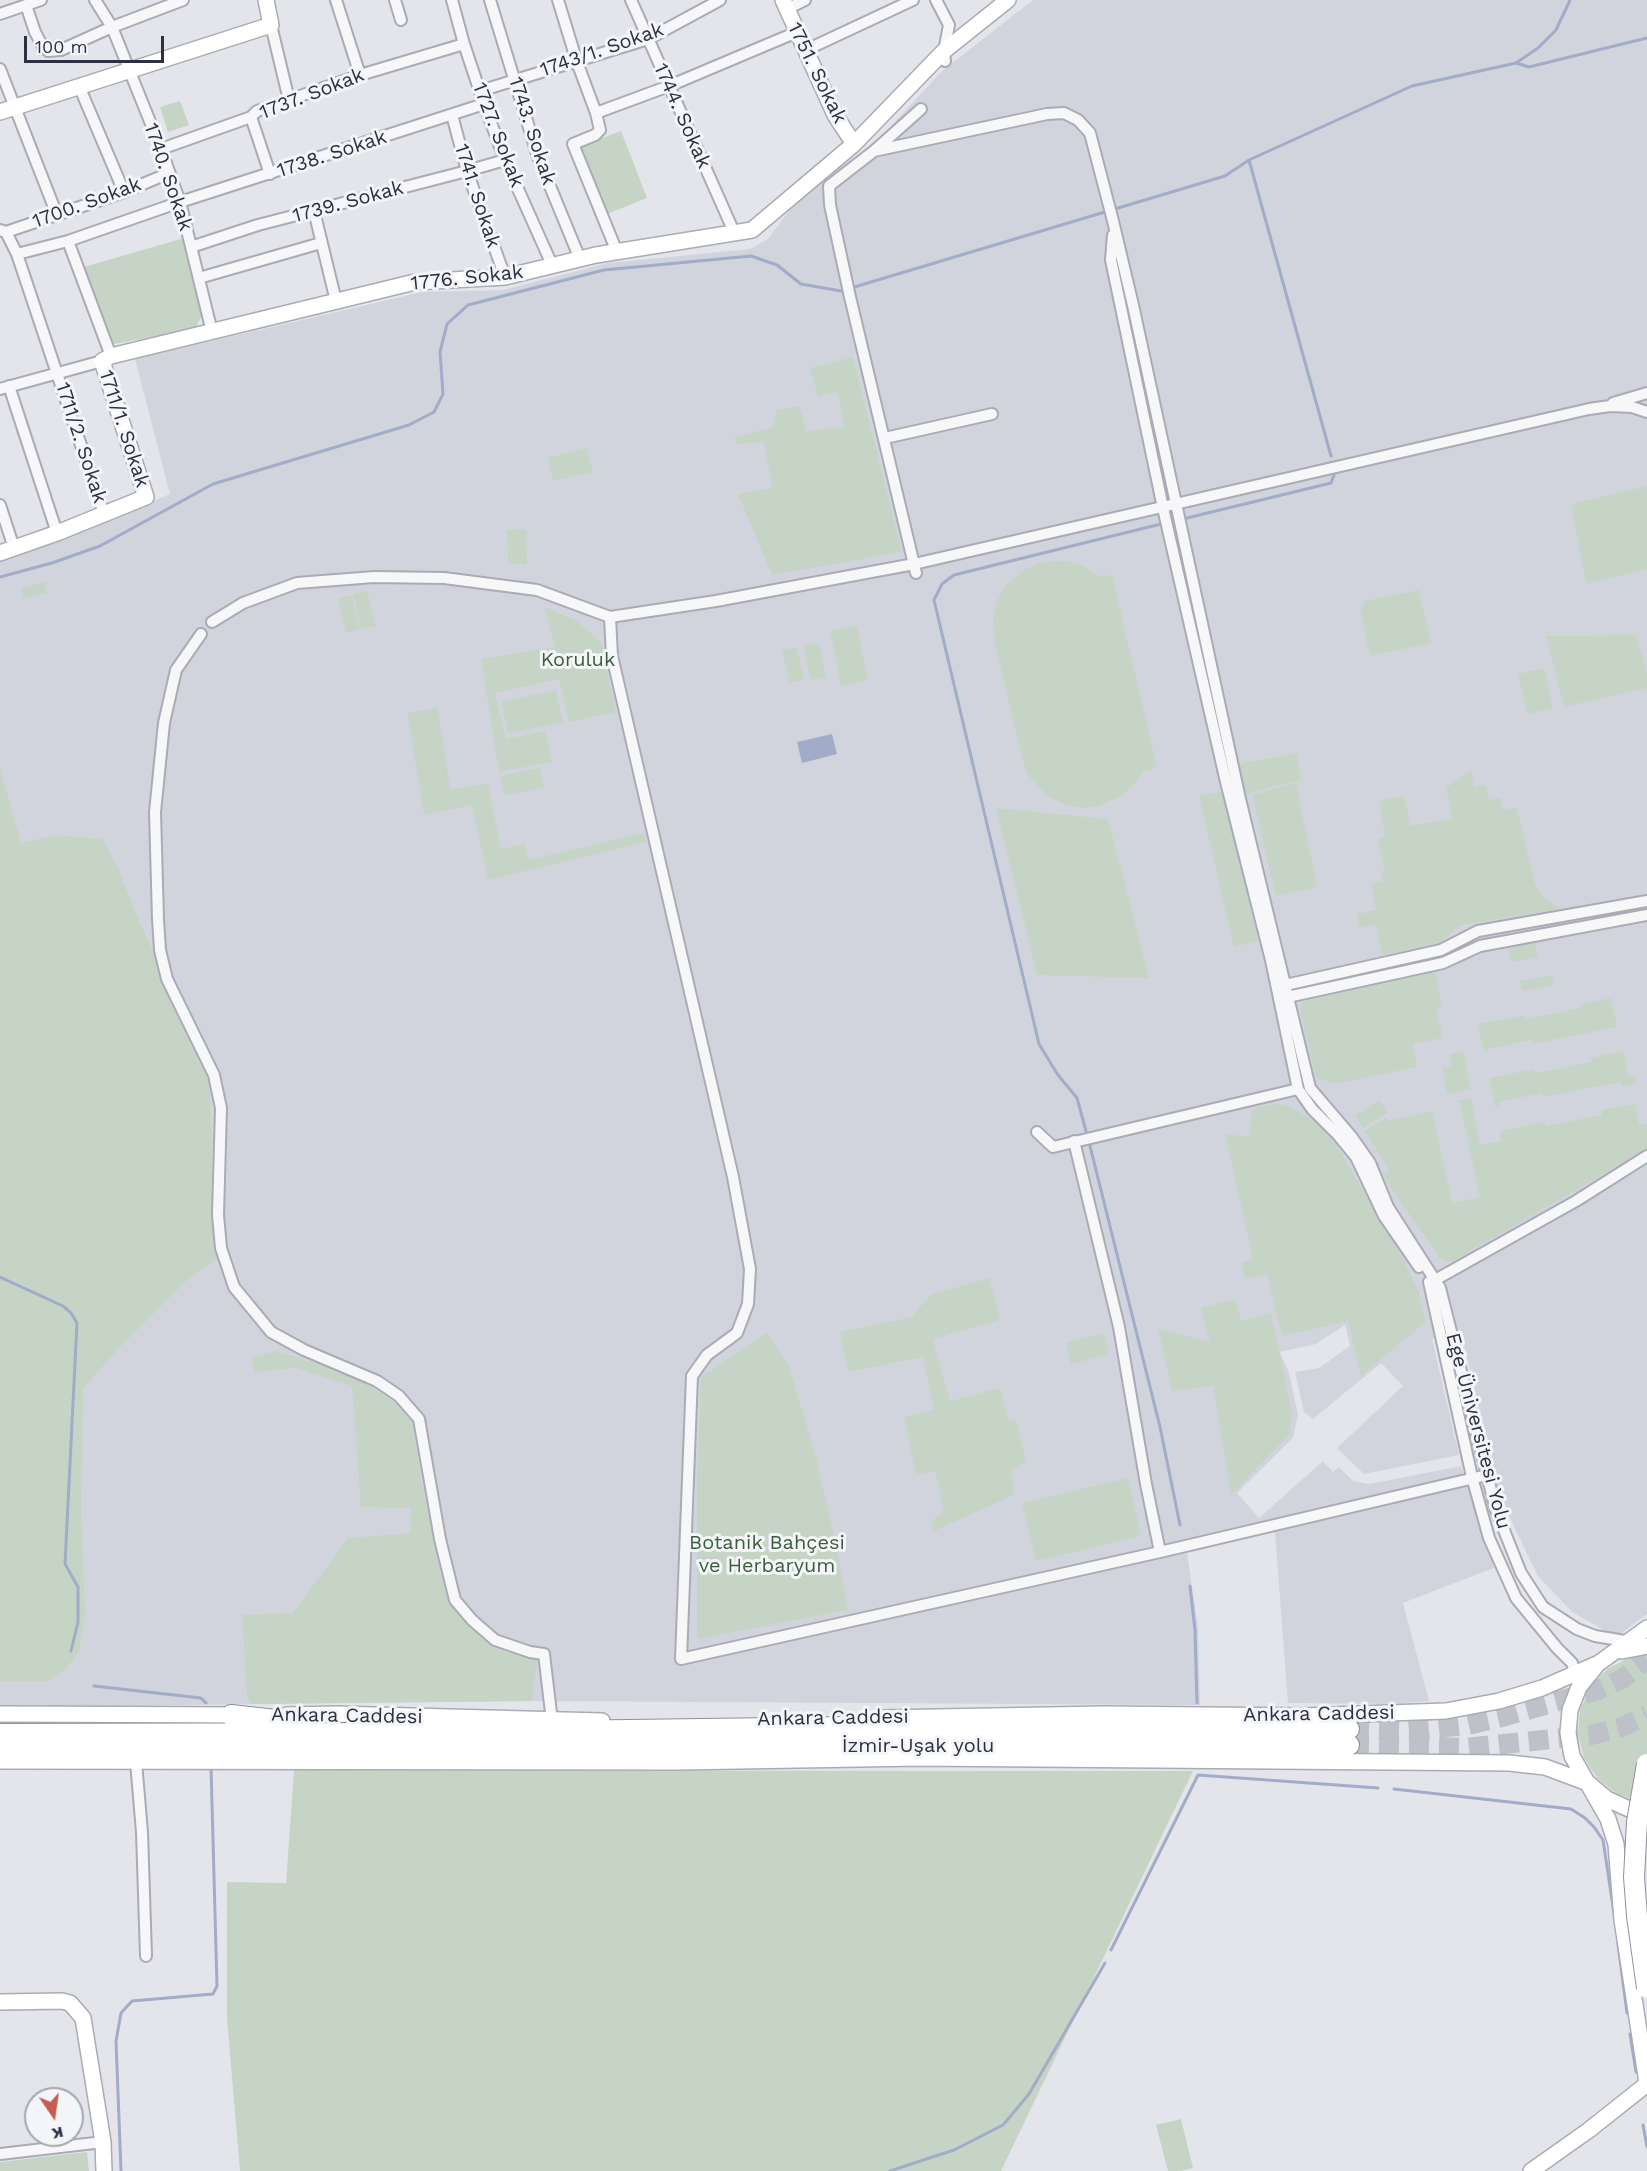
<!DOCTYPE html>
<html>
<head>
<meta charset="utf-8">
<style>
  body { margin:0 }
  #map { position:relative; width:1647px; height:2171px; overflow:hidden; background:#e4e5eb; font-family:"Work Sans",sans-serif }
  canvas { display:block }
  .north { position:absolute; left:24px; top:2087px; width:60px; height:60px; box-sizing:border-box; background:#f4f5f8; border:2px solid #a4a6b0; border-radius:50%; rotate:167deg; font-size:16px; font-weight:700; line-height:24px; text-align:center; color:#2d2f43 }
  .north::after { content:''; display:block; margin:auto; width:21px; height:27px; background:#c75d52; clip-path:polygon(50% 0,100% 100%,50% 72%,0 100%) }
  .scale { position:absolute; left:24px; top:36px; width:140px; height:27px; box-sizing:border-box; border:3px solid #2d2f43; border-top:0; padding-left:8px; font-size:18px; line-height:21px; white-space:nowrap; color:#2d2f43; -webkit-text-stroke:4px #f4f5f8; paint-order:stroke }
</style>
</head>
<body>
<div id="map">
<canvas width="1647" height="2171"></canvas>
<div class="north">K</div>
<div class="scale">100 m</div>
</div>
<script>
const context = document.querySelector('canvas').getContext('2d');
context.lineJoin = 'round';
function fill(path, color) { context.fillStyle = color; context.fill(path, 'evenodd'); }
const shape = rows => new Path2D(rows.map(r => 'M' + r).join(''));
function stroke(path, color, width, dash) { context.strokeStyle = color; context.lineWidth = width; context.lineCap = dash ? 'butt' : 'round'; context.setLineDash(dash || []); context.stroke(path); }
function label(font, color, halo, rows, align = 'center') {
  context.font = font + ' "Work Sans",sans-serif'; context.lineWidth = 6; context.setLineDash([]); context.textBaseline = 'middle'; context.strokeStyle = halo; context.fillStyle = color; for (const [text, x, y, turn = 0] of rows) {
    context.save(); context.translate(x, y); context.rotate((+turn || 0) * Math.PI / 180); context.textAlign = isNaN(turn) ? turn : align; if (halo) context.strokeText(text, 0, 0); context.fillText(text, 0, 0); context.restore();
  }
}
fill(shape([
  [1033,0,1647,0,1647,1614,1616,1637,1572,1612,1538,1576,1514,1527,1496,1483,1461,1331,1432,1339,1459,1455,1364,1474,1349,1460,1337,1448,1403,1386,1381,1363,1313,1419,1304,1412,1295,1372,1319,1368,1350,1346,1345,1325,1316,1344,1280,1352,1289,1373,1298,1415,1293,1438,1237,1493,1259,1518,1323,1461,1333,1472,1339,1467,1353,1481,1370,1484,1461,1466,1496,1567,1403,1603,1429,1701,1394,1704,1288,1703,1275,1532,1187,1553,1198,1627,1200,1705,532,1701,0,1707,0,562,14,558,170,494,135,359,422,292,503,290,608,263,750,249,768,239,799,197,878,140,942,71]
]), '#d2d4dd');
fill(shape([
  [180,101,189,125,168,132,160,107],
  [621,131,647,198,607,214,581,146],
  [184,238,202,315,195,329,114,344,84,267],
  [853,357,902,552,772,575,738,494,772,488,764,442,737,444,734,437,774,427,776,410,799,406,807,432,844,426,838,392,818,396,810,368],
  [587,448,593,472,553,481,548,458],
  [1647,486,1647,569,1586,584,1571,504],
  [526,529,527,564,508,564,507,530],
  [1051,561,1067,561,1082,565,1101,577,1112,575,1157,768,1143,772,1137,781,1124,795,1099,806,1081,808,1063,804,1046,795,1028,775,1022,758,994,639,993,616,997,601,1005,587,1022,571,1036,564],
  [45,582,47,593,23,599,21,588],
  [1419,590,1431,643,1370,656,1360,608,1365,601],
  [367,591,376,626,361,629,353,594],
  [352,595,360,629,346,633,338,598],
  [544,607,577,621,601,642,616,712,569,722,559,679,495,693,506,739,545,731,552,762,499,772,481,659,555,647],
  [857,626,868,680,841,686,830,631],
  [1636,635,1647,674,1647,688,1564,707,1546,636],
  [819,643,826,677,810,680,804,646],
  [797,647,804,680,789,683,782,650],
  [1544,668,1553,708,1527,714,1518,674],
  [556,690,563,722,508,734,501,702],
  [438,708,450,789,488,784,501,849,525,844,528,860,644,833,646,842,488,880,472,805,424,815,407,713],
  [1296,753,1302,779,1245,794,1239,764],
  [0,768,21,843,56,835,102,839,118,867,136,914,210,1075,213,1223,219,1257,186,1281,117,1350,83,1389,81,1506,85,1616,79,1651,66,1669,46,1682,0,1681],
  [540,768,544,788,504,795,500,776],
  [1471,770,1474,787,1486,785,1489,800,1500,798,1503,810,1517,807,1535,884,1543,897,1560,909,1460,925,1439,944,1382,955,1376,925,1359,928,1357,914,1376,910,1371,884,1383,881,1381,871,1385,870,1377,839,1385,837,1379,801,1404,796,1411,826,1452,818,1446,788],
  [1296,783,1317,887,1276,896,1252,795],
  [1223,791,1258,941,1234,947,1199,796],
  [996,808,1108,819,1149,978,1037,975],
  [1535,942,1538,957,1511,962,1508,947],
  [1435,971,1442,1006,1436,1008,1443,1038,1413,1044,1417,1067,1336,1084,1319,1079,1315,1074,1301,1014,1301,1006,1304,999],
  [1552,975,1554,985,1522,991,1520,981],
  [1611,998,1617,1027,1532,1044,1531,1040,1488,1049,1488,1052,1484,1053,1478,1024,1525,1015,1526,1019,1580,1008,1580,1004],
  [1463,1051,1471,1089,1447,1094,1442,1068,1451,1066,1449,1054],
  [1623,1051,1628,1077,1635,1076,1637,1083,1622,1086,1621,1082,1543,1097,1542,1093,1499,1102,1499,1106,1495,1107,1489,1078,1534,1069,1535,1073,1591,1062,1591,1058],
  [1471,1098,1480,1145,1501,1141,1500,1131,1545,1122,1546,1126,1602,1115,1601,1110,1635,1104,1639,1125,1647,1124,1647,1149,1453,1261,1446,1262,1439,1257,1386,1181,1384,1176,1389,1169,1365,1131,1386,1118,1388,1121,1432,1111,1452,1203,1480,1197,1459,1101,1450,1102],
  [1380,1100,1387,1113,1363,1128,1355,1115],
  [1277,1104,1287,1105,1310,1118,1323,1130,1337,1146,1401,1255,1418,1290,1426,1322,1361,1376,1348,1321,1282,1336,1267,1274,1245,1278,1241,1262,1253,1259,1225,1134,1249,1137,1252,1110,1257,1107],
  [989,1278,1000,1320,933,1339,950,1401,1000,1388,1009,1421,1016,1420,1026,1461,1012,1470,1014,1495,934,1531,931,1521,944,1512,935,1471,916,1474,904,1417,934,1410,923,1357,848,1372,840,1332,912,1317,930,1295],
  [1235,1299,1241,1321,1271,1313,1292,1414,1290,1434,1231,1495,1213,1386,1172,1391,1158,1329,1210,1342,1201,1308],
  [767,1332,789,1367,815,1453,835,1539,848,1610,697,1639,697,1473,701,1377],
  [1104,1333,1109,1354,1071,1364,1066,1342],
  [275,1351,339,1370,367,1384,397,1404,412,1422,426,1506,448,1603,481,1638,496,1649,537,1660,532,1701,251,1704,247,1697,242,1615,293,1613,348,1538,410,1533,411,1508,361,1507,352,1386,296,1368,255,1372,251,1358],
  [1128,1478,1141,1536,1036,1561,1022,1503],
  [1647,1654,1647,1802,1640,1802,1617,1794,1597,1778,1584,1758,1578,1734,1580,1710,1590,1687,1607,1669,1629,1658],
  [294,1770,984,1771,1193,1771,1001,2171,240,2171,227,2019,227,1882,286,1883],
  [1181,2119,1193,2168,1181,2171,1168,2171,1156,2125],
  [87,2152,89,2171,0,2171,0,2162]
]), '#c6d4c6');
fill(shape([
  [832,734,837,754,802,763,797,742]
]), '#a2abc8');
stroke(shape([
  [1516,63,1529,67,1647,38],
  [1249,160,1331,456],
  [1187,518,1331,483,1334,475],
  [0,577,52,563,100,546,213,484,409,425,434,412,443,394,440,352,447,324,468,305,604,270,751,256,777,265,801,284,841,291,1225,176,1249,160,1412,86,1516,63,1538,48,1556,30,1570,0],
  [1086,1131,1077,1098,1058,1075,1039,1044,934,600,942,584,954,575,1161,524],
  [1090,1146,1160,1427,1180,1525],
  [0,1277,63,1306,71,1313,77,1323,65,1564,78,1587,78,1622,71,1651],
  [1190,1586,1195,1630,1197,1703],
  [94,1686,201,1698,206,1703],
  [1394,1789,1571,1809,1585,1818,1594,1827,1603,1840,1614,1913],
  [1618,1944,1627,2013],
  [1111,1950,1198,1775,1378,1788],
  [1630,2034,1636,2072],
  [1643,2125,1647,2147],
  [121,2171,116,2041,121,2013,132,2001,213,1994,217,1986,211,1767],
  [890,2171,954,2150,1003,2125,1029,2094,1105,1963]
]), '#a2abc8', 3);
stroke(shape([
  [1349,1729,1409,1731,1467,1725,1502,1717,1598,1690,1622,1679,1647,1659],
  [1349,1745,1465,1748,1591,1735,1622,1727,1647,1715]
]), '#bfc1c9', 20, [20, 10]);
const street = shape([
  [95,0,112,27,161,149,180,202,212,332],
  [336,0,360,75],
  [395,0,401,20],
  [452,0,464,44,484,104,505,160,553,267],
  [490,0,538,157,580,259],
  [558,0,577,62,596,113,600,130,595,135,573,144,617,252],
  [631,0,734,232],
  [936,0,949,25,944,51,945,61],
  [26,5,35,32,43,47,48,51,61,50,112,27,183,0],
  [787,9,805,0],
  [0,14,41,0],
  [271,25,289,100],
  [806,50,913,0],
  [0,69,57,215],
  [79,86,124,192],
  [480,91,648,39,720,0],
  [596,113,669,86,797,32],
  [452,115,467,171,505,277],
  [251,117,270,174],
  [161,149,251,117,257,111,360,75,464,44],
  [874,151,1047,114,1064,113,1078,120,1090,133,1113,221,1133,305,1240,799,1310,1088,1351,1136,1370,1163,1388,1207,1440,1288,1496,1510,1521,1573,1543,1607,1577,1629,1595,1636,1631,1642],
  [314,211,336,301],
  [0,230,6,232,17,254,104,514],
  [6,232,124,192,169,173],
  [1113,235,1111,260,1163,508,1226,782,1271,960,1298,1089,1312,1109,1338,1135,1356,1157,1384,1216,1419,1267],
  [68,241,111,356],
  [191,247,258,225,467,171,505,160],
  [17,254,68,241,180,202,484,104],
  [199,278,321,243],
  [9,386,57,533],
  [0,389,102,361],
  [1613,403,1647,393],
  [885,438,992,414],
  [0,505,14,548],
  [916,573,850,297,830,205,829,186,874,151,921,109],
  [610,617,612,656,733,1177,750,1269,748,1304,737,1333,707,1355,692,1376,681,1659,1160,1552,1487,1475],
  [212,622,243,603,297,583,374,577,444,578,537,590,610,617,716,601,914,564,1589,409,1610,406,1632,407,1647,412],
  [201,634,176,670,164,723,155,812,158,919,160,950,167,979,214,1075,221,1108,218,1215,221,1248,234,1287,271,1332,304,1350,377,1381,399,1396,419,1419,440,1539,455,1600,472,1620,495,1640,530,1652,544,1654,552,1721],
  [1281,986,1441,950,1478,931,1647,901],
  [1283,998,1443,963,1480,946,1647,915],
  [1037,1132,1053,1147,1298,1089],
  [1074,1141,1119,1327,1146,1484,1160,1552],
  [1429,1282,1472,1477,1489,1538,1516,1598,1557,1648,1572,1663,1577,1679],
  [1434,1284,1435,1280,1576,1201,1647,1156],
  [136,1762,142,1832,146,1956],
  [0,2154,103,2142]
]);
const secondary = shape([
  [783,0,835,115,854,144],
  [0,112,271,25,266,0],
  [0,553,57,533,146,497,102,361,111,356,415,282,505,277,596,255,752,230,854,144,944,51,1008,0],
  [1622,1651,1647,1646],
  [1596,1666,1579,1687,1570,1710,1568,1733,1572,1756,1608,1819,1616,1844,1622,1920,1647,2083],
  [0,1714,242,1715],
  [287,1715,336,1714,602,1721],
  [881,1718,1104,1714,1303,1716,1446,1711,1499,1701,1542,1688,1599,1663,1647,1628],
  [0,1761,678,1762,919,1758,1509,1763,1545,1767,1588,1783,1607,1799,1629,1809,1647,1811],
  [0,2002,62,2001,70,2003,83,2018,103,2142,104,2171],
  [1531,2171,1589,2130,1647,2084]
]);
const highway = shape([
  [231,1715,302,1723],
  [0,1734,409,1733,850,1727,1349,1729],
  [0,1748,1349,1745]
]);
stroke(street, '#a9abb5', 14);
stroke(secondary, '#a9abb5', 18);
stroke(highway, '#8c8fa1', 22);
stroke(street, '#f7f7f9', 10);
stroke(secondary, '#fff', 15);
stroke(highway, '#fff', 20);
const highwayBridge = shape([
  [1647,1764,1637,1822,1634,1877,1637,1916,1647,1988]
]);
stroke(highwayBridge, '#8c8fa1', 22, []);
stroke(highwayBridge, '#fff', 20);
label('20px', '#2d2f43', '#f4f5f8', [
  ["1743/1. Sokak",602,50,-19],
  ["1751. Sokak",817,73,64],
  ["1737. Sokak",312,94,-21],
  ["1744. Sokak",682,116,66],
  ["1743. Sokak",532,131,72],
  ["1727. Sokak",498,135,69],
  ["1738. Sokak",332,154,-18],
  ["1740. Sokak",168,177,71],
  ["1741. Sokak",477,196,72],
  ["1739. Sokak",348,202,-15],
  ["1700. Sokak",87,203,-20],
  ["1776. Sokak",467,278,-6],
  ["1711/1. Sokak",124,429,72],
  ["1711/2. Sokak",81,443,72],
  ["Ege Üniversitesi Yolu",1478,1431,75],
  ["Ankara Caddesi",1319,1714,-1],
  ["Ankara Caddesi",347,1716,1],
  ["Ankara Caddesi",833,1718,-1],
  ["İzmir-Uşak yolu",918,1746]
]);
label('20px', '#3b5d3c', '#f4f5f8', [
  ["Koruluk",578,660],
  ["Botanik Bahçesi",767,1543],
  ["ve Herbaryum",767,1566]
]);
</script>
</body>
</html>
